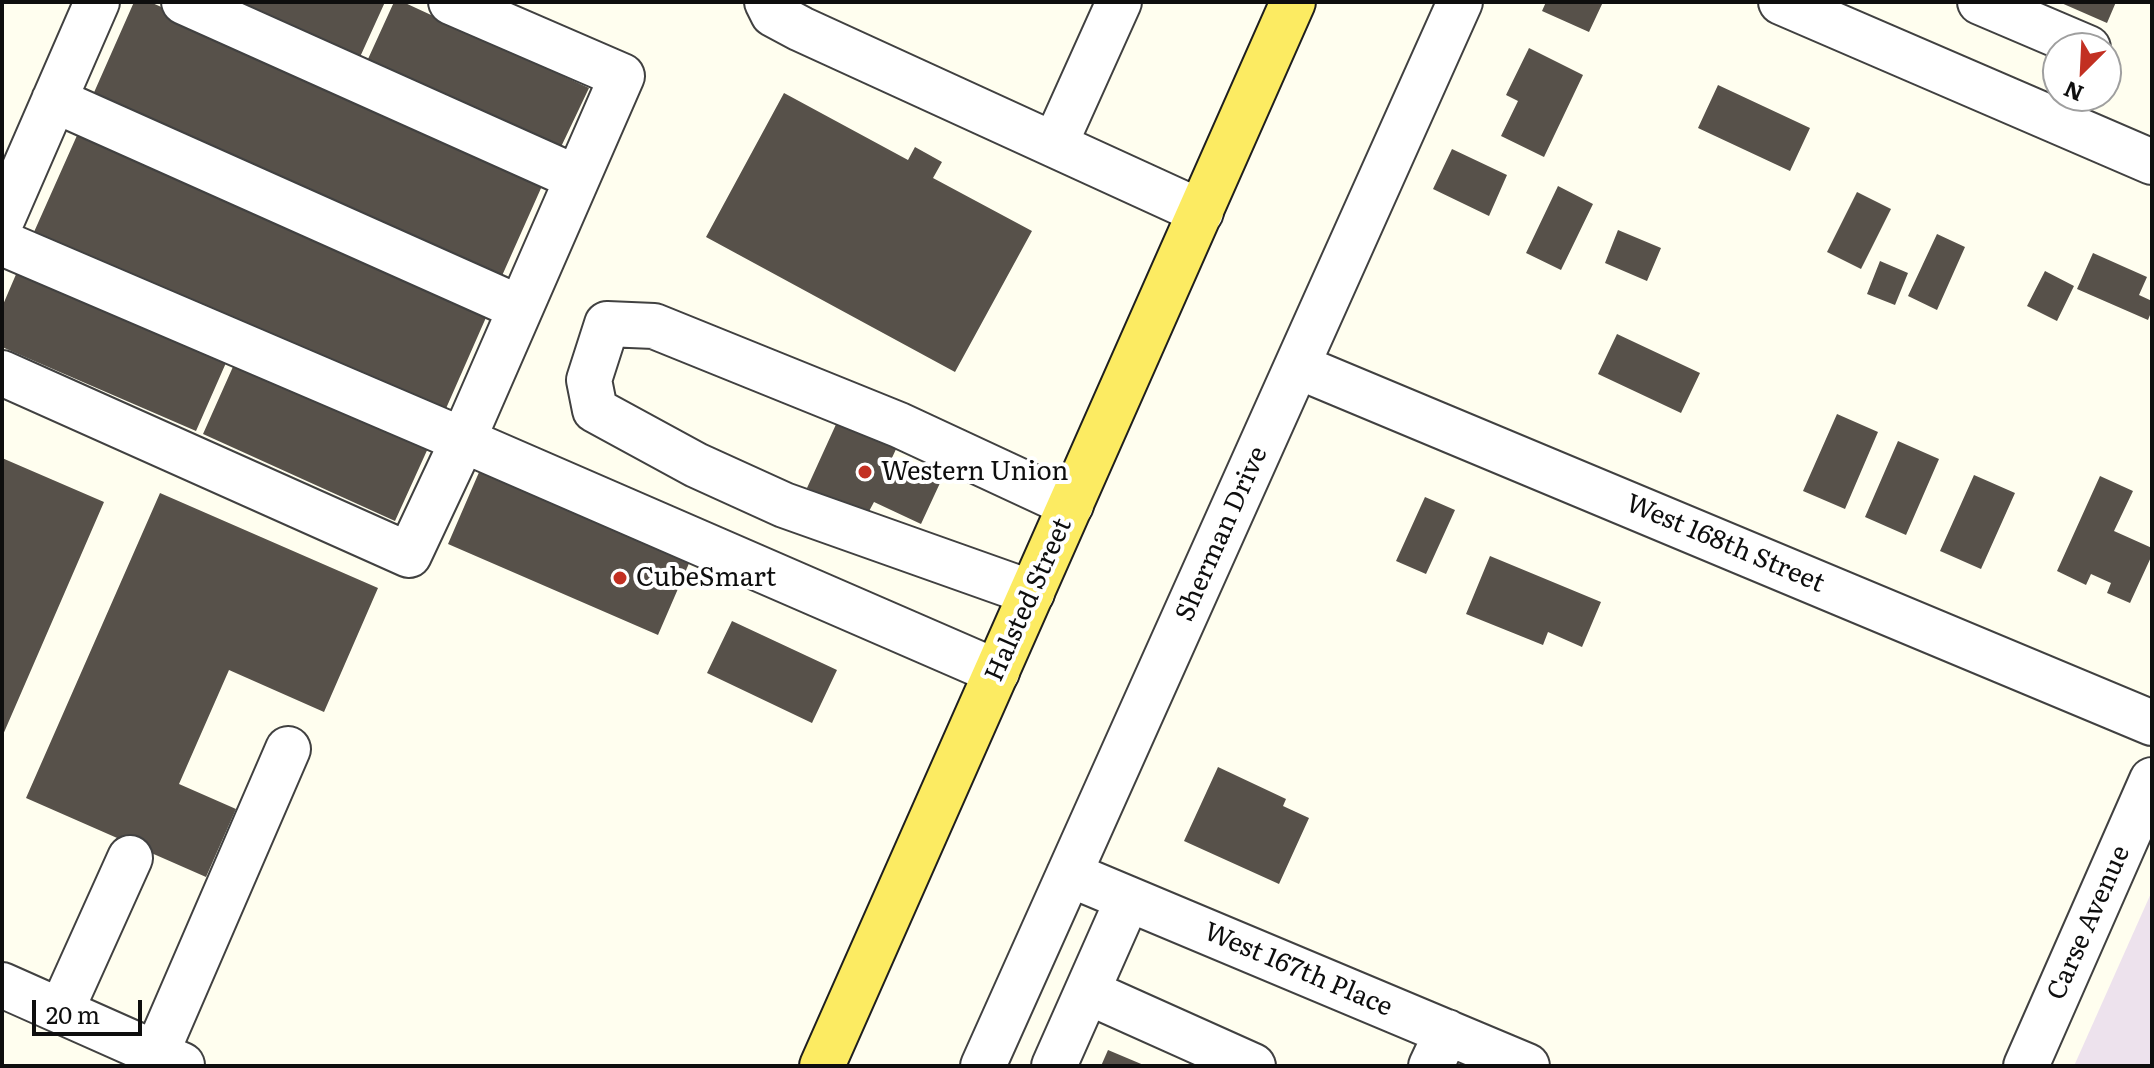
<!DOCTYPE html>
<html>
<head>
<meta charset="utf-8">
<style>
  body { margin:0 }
  #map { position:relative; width:2154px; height:1068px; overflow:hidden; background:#fffeef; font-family:Literata,serif }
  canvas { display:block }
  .frame { position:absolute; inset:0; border:4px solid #0e0e0e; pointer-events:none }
  .north { position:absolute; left:2042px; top:32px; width:80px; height:80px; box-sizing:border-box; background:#fff; border:2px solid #9f9f9f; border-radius:50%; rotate:204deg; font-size:22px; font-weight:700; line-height:32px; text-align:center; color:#0e0e0e }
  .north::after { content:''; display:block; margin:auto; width:28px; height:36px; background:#c23022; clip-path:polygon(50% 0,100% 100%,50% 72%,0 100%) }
  .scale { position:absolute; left:32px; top:1000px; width:110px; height:36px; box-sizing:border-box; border:4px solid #0e0e0e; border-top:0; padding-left:10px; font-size:24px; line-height:28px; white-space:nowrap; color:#0e0e0e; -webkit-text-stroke:6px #fff; paint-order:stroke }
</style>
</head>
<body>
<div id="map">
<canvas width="2154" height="1068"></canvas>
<div class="frame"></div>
<div class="north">N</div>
<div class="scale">20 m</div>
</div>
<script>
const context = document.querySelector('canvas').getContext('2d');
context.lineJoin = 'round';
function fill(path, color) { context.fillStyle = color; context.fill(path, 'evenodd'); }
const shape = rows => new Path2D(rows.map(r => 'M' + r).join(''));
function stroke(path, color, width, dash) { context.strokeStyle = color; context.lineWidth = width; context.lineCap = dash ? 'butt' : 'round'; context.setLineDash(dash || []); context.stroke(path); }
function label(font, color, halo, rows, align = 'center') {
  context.font = font + ' Literata,serif'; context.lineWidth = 8; context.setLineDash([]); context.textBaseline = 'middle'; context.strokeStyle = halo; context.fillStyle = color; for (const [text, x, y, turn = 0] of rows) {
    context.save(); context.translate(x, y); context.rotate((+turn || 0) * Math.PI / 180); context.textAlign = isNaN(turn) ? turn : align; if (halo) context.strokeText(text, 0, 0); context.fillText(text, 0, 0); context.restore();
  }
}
fill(shape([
  [2152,891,2152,1066,2074,1066]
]), '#ede2ed');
fill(shape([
  [134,2,150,2,546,177,501,278,92,97],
  [235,2,385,2,360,57],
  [394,2,403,2,589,88,560,149,368,59],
  [1546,2,1603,2,1589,32,1542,11],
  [2059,2,2116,2,2107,23],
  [1529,48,1583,75,1544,157,1501,136,1518,101,1506,95],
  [1718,85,1810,128,1790,171,1698,128],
  [784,93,908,160,915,147,942,162,933,178,1032,231,955,372,706,237],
  [79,131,488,313,444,413,34,232],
  [1452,149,1507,175,1489,216,1433,189],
  [1558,186,1593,204,1561,270,1526,253],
  [1857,192,1891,209,1861,269,1827,252],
  [1618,230,1661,248,1647,281,1605,263],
  [1937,234,1965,247,1937,310,1908,296],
  [2093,253,2147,277,2139,295,2152,301,2152,310,2148,320,2077,289],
  [1880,261,1908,273,1895,305,1867,294],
  [20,265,229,356,196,431,2,347,2,307],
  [2045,271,2074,286,2057,321,2027,306],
  [1617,334,1700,373,1681,413,1598,374],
  [236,360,429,446,395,521,203,434],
  [1837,414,1878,432,1845,509,1803,491],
  [838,420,897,447,891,460,940,483,921,524,874,502,867,515,807,488],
  [1898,441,1939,459,1906,535,1865,517],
  [2,458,104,502,2,737],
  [480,470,690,561,658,635,448,544],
  [1974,475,2015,493,1981,569,1940,551],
  [2100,476,2133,491,2114,531,2152,548,2152,555,2130,603,2107,593,2111,583,2091,574,2086,585,2057,571],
  [160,493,378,588,324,712,229,670,179,784,236,809,206,877,26,798],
  [1425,497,1455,510,1426,574,1396,561],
  [1490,556,1601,602,1582,647,1548,632,1543,645,1466,614],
  [732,621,837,670,812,723,707,673],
  [1218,767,1286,799,1283,806,1309,818,1279,884,1184,841],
  [1108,1050,1146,1066,1101,1066]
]), '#57514a');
const minor = shape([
  [184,2,577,178],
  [767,2,773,14,801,29,1201,212],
  [1781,2,2152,162],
  [1980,2,2088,48],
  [54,100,520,308],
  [1055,144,1119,2],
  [2,220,97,2],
  [2,243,479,447,997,672],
  [1297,366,2152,723],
  [2,373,409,555,463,440,622,76,451,2],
  [1032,593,784,505,696,465,595,410,589,380,607,324,654,326,899,425,1071,505],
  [1069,874,1527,1066],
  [2,985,182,1065],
  [1088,992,1253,1066],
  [61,1011,130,858],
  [156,1054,288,749],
  [983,1066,1460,2],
  [1054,1066,1128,899],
  [1431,1066,1447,1032],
  [2026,1066,2152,780]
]);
const major = shape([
  [822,1066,1293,2]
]);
stroke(minor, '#414141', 48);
stroke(major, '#1f1f1f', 48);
stroke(minor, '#fff', 44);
stroke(major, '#fceb62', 44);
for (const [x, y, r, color] of [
  [865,472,8,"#c23022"],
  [620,578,8,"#c23022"]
]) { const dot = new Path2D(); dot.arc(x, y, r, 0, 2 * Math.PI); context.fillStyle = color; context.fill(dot); stroke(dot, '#fff', 3); }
label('26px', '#0e0e0e', '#fff', [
  ["Western Union",881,472],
  ["CubeSmart",636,578]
], 'left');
label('26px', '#0e0e0e', '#fff', [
  ["Sherman Drive",1222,534,-66],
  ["West 168th Street",1725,544,23],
  ["Halsted Street",1029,600,-66],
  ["Carse Avenue",2089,923,-66],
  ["West 167th Place",1298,970,23]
]);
</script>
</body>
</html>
